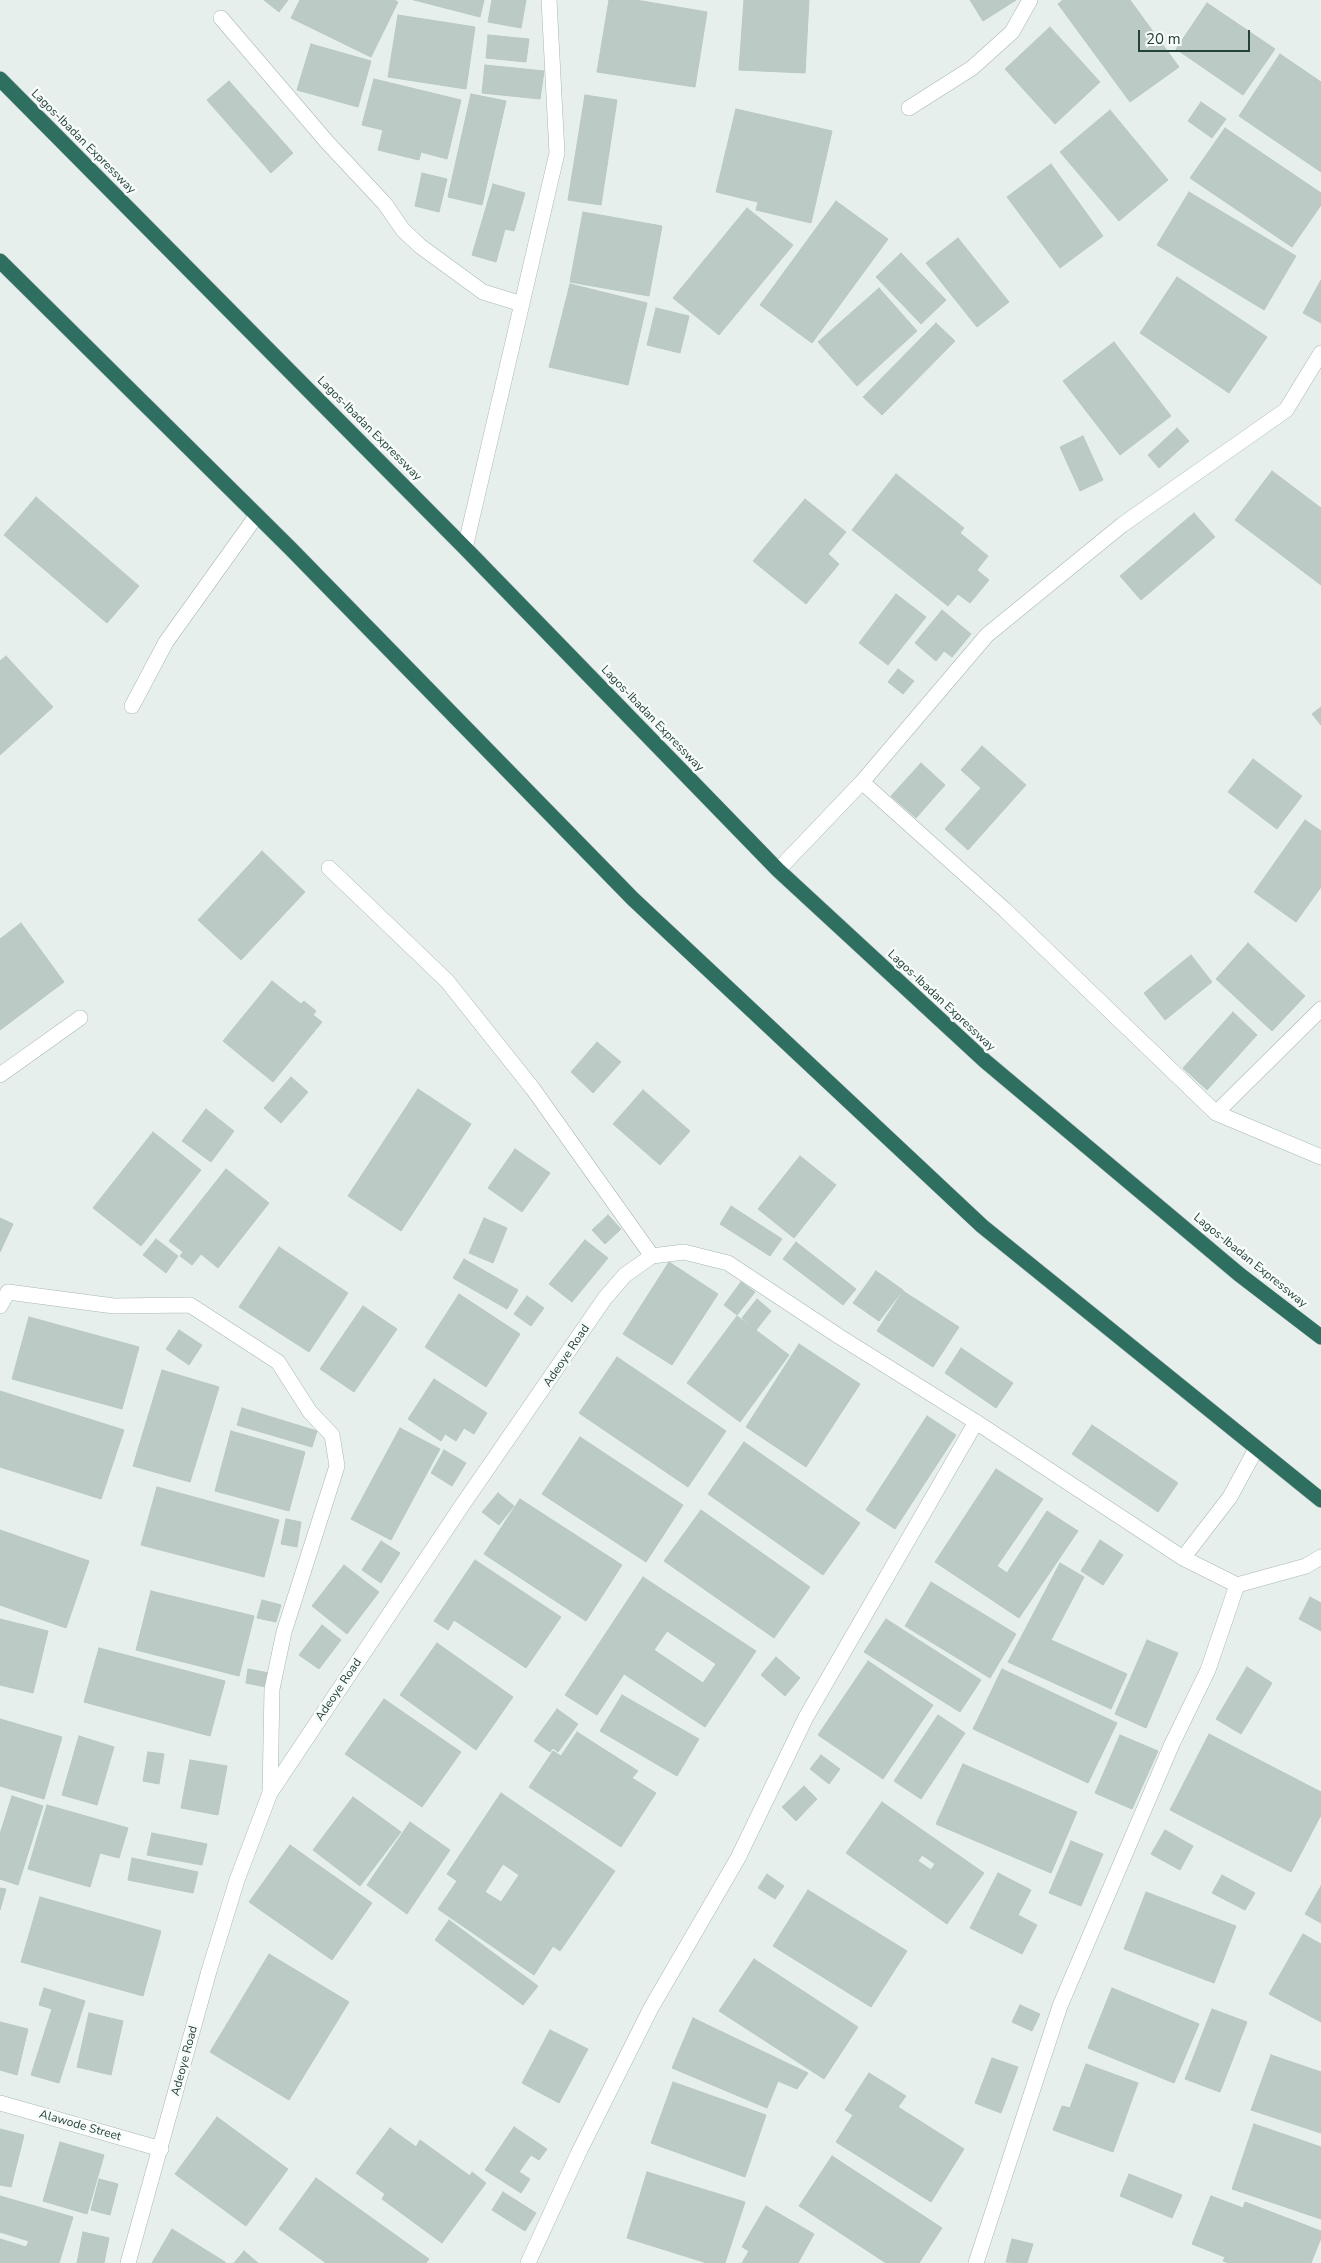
<!DOCTYPE html>
<html>
<head>
<meta charset="utf-8">
<style>
  body { margin:0 }
  #map { position:relative; width:1321px; height:2263px; overflow:hidden; background:#e6efeb; font-family:"Nunito Sans",sans-serif }
  canvas { display:block }
  .scale { position:absolute; left:1138px; top:30px; width:112px; height:22px; box-sizing:border-box; border:2px solid #24423a; border-top:0; padding-left:6px; font-size:15px; line-height:18px; white-space:nowrap; color:#24423a; -webkit-text-stroke:4px #f7fbf9; paint-order:stroke }
</style>
</head>
<body>
<div id="map">
<canvas width="1321" height="2263"></canvas>
<div class="scale">20 m</div>
</div>
<script>
const context = document.querySelector('canvas').getContext('2d');
context.lineJoin = 'round';
function fill(path, color) { context.fillStyle = color; context.fill(path, 'evenodd'); }
const shape = rows => new Path2D(rows.map(r => 'M' + r).join(''));
function stroke(path, color, width, dash) { context.strokeStyle = color; context.lineWidth = width; context.lineCap = dash ? 'butt' : 'round'; context.setLineDash(dash || []); context.stroke(path); }
function label(font, color, halo, rows, align = 'center') {
  context.font = font + ' "Nunito Sans",sans-serif'; context.lineWidth = 5; context.setLineDash([]); context.textBaseline = 'middle'; context.strokeStyle = halo; context.fillStyle = color; for (const [text, x, y, turn = 0] of rows) {
    context.save(); context.translate(x, y); context.rotate((+turn || 0) * Math.PI / 180); context.textAlign = isNaN(turn) ? turn : align; if (halo) context.strokeText(text, 0, 0); context.fillText(text, 0, 0); context.restore();
  }
}
const building = shape([
  [264,0,288,0,279,12,264,0],
  [300,0,394,0,398,2,371,57,291,18,300,0],
  [414,0,484,0,480,17,414,0],
  [492,0,526,0,521,28,488,22,492,0],
  [609,0,636,0,707,12,695,87,597,72,609,0],
  [744,0,809,0,805,73,739,70,744,0],
  [970,0,1016,0,983,21,970,0],
  [1063,0,1130,0,1179,67,1130,102,1058,4,1063,0],
  [1207,3,1275,49,1243,95,1176,49,1207,3],
  [398,15,475,27,466,89,388,77,398,15],
  [1050,27,1100,82,1055,124,1005,69,1050,27],
  [488,35,529,39,526,62,486,58,488,35],
  [311,44,371,61,358,107,297,90,311,44],
  [1280,54,1321,82,1321,172,1239,116,1280,54],
  [485,65,544,71,540,99,482,93,485,65],
  [374,79,461,100,447,159,421,152,419,160,378,150,383,130,362,125,374,79],
  [229,81,293,153,271,173,207,100,229,81],
  [471,94,506,101,482,205,448,197,471,94],
  [585,95,617,100,601,205,568,200,585,95],
  [1201,102,1226,119,1212,138,1188,121,1201,102],
  [736,109,832,131,811,223,756,210,758,202,716,192,736,109],
  [1110,110,1168,180,1119,221,1060,152,1110,110],
  [1225,128,1321,193,1321,205,1292,247,1190,178,1225,128],
  [1051,164,1103,236,1060,268,1007,197,1051,164],
  [422,173,447,179,439,212,415,206,422,173],
  [493,184,525,193,514,231,505,229,496,262,472,255,493,184],
  [1189,192,1296,256,1264,310,1157,245,1189,192],
  [836,201,888,239,812,343,760,305,836,201],
  [747,208,793,245,719,335,673,298,747,208],
  [583,212,662,226,649,296,570,282,583,212],
  [958,238,1009,302,977,327,926,263,958,238],
  [901,253,946,300,921,324,876,277,901,253],
  [1177,277,1267,337,1229,393,1140,333,1177,277],
  [1321,280,1321,323,1303,313,1321,280],
  [570,284,647,303,628,385,549,367,570,284],
  [879,288,917,331,857,386,818,342,879,288],
  [656,308,689,316,680,353,647,345,656,308],
  [936,323,955,341,882,415,863,397,936,323],
  [1114,342,1171,416,1120,455,1063,381,1114,342],
  [1177,428,1189,441,1159,468,1148,455,1177,428],
  [1083,436,1103,480,1080,491,1060,447,1083,436],
  [1272,471,1321,508,1321,585,1235,520,1272,471],
  [896,474,964,528,960,533,988,556,977,570,989,580,970,603,958,594,948,606,852,530,896,474],
  [36,497,139,586,107,623,4,535,36,497],
  [805,499,846,532,828,554,839,564,806,604,753,561,805,499],
  [1194,513,1215,537,1141,600,1120,576,1194,513],
  [896,594,926,617,888,665,859,643,896,594],
  [942,610,971,634,952,657,944,651,936,661,915,643,942,610],
  [6,656,53,707,0,755,0,661,6,656],
  [898,669,914,681,903,694,888,682,898,669],
  [1321,707,1321,725,1312,714,1321,707],
  [982,746,1026,785,968,850,945,829,981,788,961,770,982,746],
  [1253,759,1302,796,1277,829,1228,792,1253,759],
  [921,763,945,785,916,818,891,796,921,763],
  [1305,820,1321,831,1321,887,1296,922,1254,892,1305,820],
  [262,851,305,892,241,960,198,920,262,851],
  [21,923,64,982,0,1030,0,939,21,923],
  [1248,943,1305,996,1272,1031,1216,979,1248,943],
  [1191,955,1212,982,1165,1020,1144,993,1191,955],
  [272,981,301,1004,304,1001,316,1011,313,1015,322,1022,273,1082,223,1041,272,981],
  [1233,1012,1257,1035,1207,1090,1183,1068,1233,1012],
  [597,1042,621,1062,593,1093,571,1072,597,1042],
  [291,1077,308,1092,281,1123,264,1108,291,1077],
  [418,1089,471,1124,401,1231,348,1196,418,1089],
  [643,1090,690,1131,660,1165,613,1124,643,1090],
  [206,1109,234,1131,211,1162,182,1141,206,1109],
  [153,1132,201,1170,141,1246,93,1208,153,1132],
  [515,1149,550,1173,522,1212,488,1188,515,1149],
  [800,1156,836,1185,794,1238,758,1209,800,1156],
  [226,1169,269,1203,218,1268,201,1254,192,1265,180,1256,183,1252,169,1241,226,1169],
  [731,1206,782,1239,770,1256,720,1224,731,1206],
  [608,1215,621,1229,605,1244,592,1230,608,1215],
  [0,1218,13,1224,0,1252,0,1218],
  [484,1218,507,1228,493,1263,469,1253,484,1218],
  [156,1239,178,1256,166,1273,143,1255,156,1239],
  [585,1240,608,1258,572,1302,549,1284,585,1240],
  [796,1242,856,1289,843,1305,783,1259,796,1242],
  [279,1247,348,1293,309,1352,239,1307,279,1247],
  [464,1259,518,1290,507,1309,453,1278,464,1259],
  [669,1262,718,1294,672,1365,623,1334,669,1262],
  [876,1271,903,1290,879,1321,853,1303,876,1271],
  [741,1282,755,1292,737,1315,724,1305,741,1282],
  [903,1291,959,1327,933,1367,877,1331,903,1291],
  [459,1294,520,1334,486,1387,425,1347,459,1294],
  [527,1296,544,1308,531,1326,514,1314,527,1296],
  [757,1299,771,1311,756,1330,742,1318,757,1299],
  [363,1306,397,1329,354,1392,320,1369,363,1306],
  [737,1316,789,1355,740,1422,687,1383,737,1316],
  [29,1317,139,1347,122,1409,12,1379,29,1317],
  [179,1330,202,1345,189,1365,166,1349,179,1330],
  [799,1344,860,1384,806,1467,746,1427,799,1344],
  [961,1348,1013,1383,996,1408,945,1373,961,1348],
  [617,1357,726,1431,688,1487,579,1413,617,1357],
  [162,1370,219,1387,190,1482,133,1466,162,1370],
  [434,1379,487,1413,474,1434,464,1428,456,1441,445,1434,441,1441,408,1419,434,1379],
  [0,1391,124,1430,101,1499,0,1467,0,1391],
  [242,1408,317,1431,312,1447,237,1425,242,1408],
  [927,1416,956,1435,895,1529,866,1510,927,1416],
  [1092,1425,1178,1483,1158,1512,1072,1454,1092,1425],
  [400,1428,440,1449,391,1540,351,1519,400,1428],
  [231,1431,305,1452,289,1511,215,1491,231,1431],
  [580,1437,683,1505,646,1562,542,1494,580,1437],
  [744,1442,860,1523,823,1575,708,1494,744,1442],
  [444,1450,466,1463,452,1486,431,1473,444,1450],
  [996,1469,1043,1499,997,1566,1007,1573,1047,1511,1078,1531,1019,1618,935,1562,996,1469],
  [157,1487,279,1520,264,1577,141,1545,157,1487],
  [498,1493,514,1506,499,1525,482,1512,498,1493],
  [520,1499,622,1565,586,1621,484,1554,520,1499],
  [701,1510,810,1587,774,1638,664,1561,701,1510],
  [286,1519,301,1522,297,1547,281,1544,286,1519],
  [0,1530,89,1561,66,1628,0,1605,0,1530],
  [1100,1540,1123,1555,1103,1585,1081,1571,1100,1540],
  [381,1541,400,1553,381,1583,362,1570,381,1541],
  [475,1560,561,1617,526,1668,454,1620,448,1630,434,1621,475,1560],
  [1060,1563,1084,1577,1051,1640,1127,1674,1111,1709,1008,1662,1060,1563],
  [344,1565,379,1592,347,1634,312,1606,344,1565],
  [643,1577,756,1651,705,1727,624,1674,597,1715,565,1695,643,1577],
  [667,1631,716,1664,703,1683,654,1650,667,1631],
  [931,1582,1016,1634,990,1678,905,1626,931,1582],
  [151,1591,254,1616,239,1676,136,1650,151,1591],
  [1310,1597,1321,1603,1321,1631,1299,1619,1310,1597],
  [262,1600,281,1605,276,1622,257,1618,262,1600],
  [0,1619,48,1631,33,1693,0,1685,0,1619],
  [886,1619,981,1680,960,1712,864,1652,886,1619],
  [322,1625,341,1640,319,1669,299,1655,322,1625],
  [1147,1640,1178,1653,1146,1728,1115,1714,1147,1640],
  [437,1643,513,1697,476,1750,400,1695,437,1643],
  [99,1648,225,1681,210,1736,84,1702,99,1648],
  [776,1657,800,1678,785,1696,761,1675,776,1657],
  [868,1661,933,1705,883,1779,818,1735,868,1661],
  [1247,1667,1272,1683,1241,1734,1216,1719,1247,1667],
  [248,1669,269,1673,266,1687,246,1683,248,1669],
  [1002,1669,1117,1723,1088,1783,973,1729,1002,1669],
  [622,1695,699,1739,677,1776,600,1731,622,1695],
  [384,1699,461,1752,422,1807,345,1754,384,1699],
  [557,1709,578,1724,558,1752,553,1748,550,1752,534,1741,557,1709],
  [938,1715,965,1733,921,1799,894,1781,938,1715],
  [0,1719,62,1737,44,1799,0,1786,0,1719],
  [577,1732,638,1771,632,1778,656,1793,621,1847,529,1787,553,1751,561,1756,577,1732],
  [1209,1734,1321,1792,1321,1815,1291,1872,1170,1810,1209,1734],
  [1120,1735,1158,1751,1132,1809,1095,1793,1120,1735],
  [79,1736,114,1747,97,1805,62,1795,79,1736],
  [148,1752,164,1754,159,1784,143,1781,148,1752],
  [821,1755,840,1769,829,1784,810,1769,821,1755],
  [190,1760,227,1766,218,1815,181,1808,190,1760],
  [963,1764,1077,1812,1051,1873,936,1824,963,1764],
  [804,1786,817,1799,796,1821,782,1807,804,1786],
  [501,1793,615,1871,560,1951,553,1946,534,1975,438,1909,457,1881,447,1874,501,1793],
  [503,1864,519,1875,501,1902,485,1892,503,1864],
  [12,1796,43,1806,18,1885,0,1879,0,1834,12,1796],
  [353,1797,401,1832,360,1886,313,1850,353,1797],
  [882,1802,984,1873,947,1924,846,1853,882,1802],
  [922,1855,935,1864,931,1870,918,1861,922,1855],
  [47,1805,128,1828,119,1858,100,1853,90,1887,28,1869,47,1805],
  [410,1822,450,1850,407,1914,367,1885,410,1822],
  [1165,1830,1193,1846,1180,1870,1151,1854,1165,1830],
  [152,1833,207,1844,202,1865,147,1855,152,1833],
  [1071,1841,1103,1854,1081,1906,1049,1893,1071,1841],
  [290,1845,372,1903,332,1960,249,1902,290,1845],
  [132,1858,198,1872,193,1893,128,1880,132,1858],
  [998,1873,1031,1890,1018,1915,1037,1925,1022,1954,970,1928,998,1873],
  [767,1874,784,1886,775,1899,758,1888,767,1874],
  [1222,1875,1255,1893,1245,1910,1212,1893,1222,1875],
  [1321,1886,1321,1923,1305,1914,1321,1886],
  [0,1888,6,1889,0,1910,0,1888],
  [808,1890,907,1951,871,2007,773,1946,808,1890],
  [1146,1892,1236,1926,1214,1983,1124,1949,1146,1892],
  [40,1897,161,1931,143,1996,21,1962,40,1897],
  [449,1920,538,1986,523,2005,435,1940,449,1920],
  [1303,1934,1321,1944,1321,2022,1269,1994,1303,1934],
  [269,1954,349,2002,289,2100,210,2052,269,1954],
  [754,1959,858,2027,824,2079,719,2011,754,1959],
  [44,1988,85,2001,59,2083,31,2075,52,2009,39,2005,44,1988],
  [1112,1988,1199,2024,1174,2083,1088,2048,1112,1988],
  [1020,2005,1040,2014,1032,2031,1012,2022,1020,2005],
  [1212,2009,1247,2022,1220,2092,1185,2079,1212,2009],
  [89,2013,123,2021,111,2075,77,2067,89,2013],
  [693,2018,808,2073,797,2089,778,2081,767,2108,672,2068,693,2018],
  [0,2022,28,2029,17,2075,0,2070,0,2022],
  [550,2030,588,2049,559,2103,522,2083,550,2030],
  [1271,2055,1321,2072,1321,2133,1251,2110,1271,2055],
  [992,2058,1018,2067,1001,2113,975,2103,992,2058],
  [1086,2064,1138,2083,1113,2152,1053,2130,1062,2106,1070,2108,1086,2064],
  [869,2073,906,2096,898,2107,964,2149,931,2202,836,2142,853,2115,845,2110,869,2073],
  [673,2082,766,2115,745,2177,651,2143,673,2082],
  [217,2117,288,2169,246,2226,175,2174,217,2117],
  [1254,2124,1321,2147,1321,2219,1232,2189,1254,2124],
  [514,2127,547,2149,539,2160,531,2155,519,2172,530,2179,521,2193,485,2170,514,2127],
  [390,2128,416,2147,420,2140,470,2176,472,2172,486,2183,442,2243,382,2199,385,2194,356,2173,390,2128],
  [0,2129,24,2135,11,2187,0,2185,0,2129],
  [60,2142,104,2155,87,2214,43,2201,60,2142],
  [832,2156,942,2228,919,2263,886,2263,799,2206,832,2156],
  [647,2172,745,2202,725,2263,707,2263,627,2238,647,2172],
  [1129,2174,1182,2195,1172,2218,1120,2196,1129,2174],
  [316,2178,429,2259,426,2263,326,2263,279,2229,316,2178],
  [99,2179,118,2184,110,2215,91,2210,99,2179],
  [503,2192,536,2213,525,2231,492,2210,503,2192],
  [0,2196,73,2217,59,2263,0,2263,0,2239,26,2247,29,2241,0,2232,0,2196],
  [1211,2196,1243,2208,1245,2202,1321,2231,1321,2238,1311,2263,1229,2263,1223,2261,1225,2257,1192,2244,1211,2196],
  [766,2206,814,2234,798,2263,742,2263,749,2251,742,2247,766,2206],
  [172,2229,225,2262,225,2263,152,2263,172,2229],
  [83,2232,109,2238,104,2263,77,2263,83,2232],
  [1012,2239,1033,2244,1027,2263,1006,2262,1012,2239],
  [244,2251,258,2263,234,2263,244,2251]
]);
fill(building, '#bbcac4');
stroke(building, '#b8c9c2', 1);
const minor = shape([
  [221,18,327,142,385,204,403,230,420,246,483,292,522,304],
  [909,108,972,68,1012,32,1030,0],
  [465,548,557,153,549,0],
  [132,706,166,642,257,515],
  [862,782,1005,910,1216,1113,1321,1157],
  [329,868,447,981,533,1089,652,1256],
  [778,870,862,782,987,635,1122,525,1286,410,1321,353],
  [0,1075,80,1018],
  [1216,1113,1321,1009],
  [0,1306,8,1292,114,1306,190,1305,278,1362,310,1412,332,1435,337,1466,284,1632,272,1689,270,1793],
  [0,2103,161,2149],
  [528,2263,578,2154,651,2008,738,1858,806,1717,976,1422],
  [976,2263,1060,2006,1172,1744,1208,1670,1237,1585]
]);
const tertiary = shape([
  [1183,1558,1230,1497,1256,1449],
  [128,2263,209,1971,237,1880,270,1793,463,1504,605,1298,625,1275,652,1256,684,1252,728,1263,840,1337,976,1422,1183,1558,1237,1585,1306,1566,1321,1557]
]);
const motorway = shape([
  [0,79,465,548,778,870,985,1061,1240,1275,1321,1337],
  [0,261,290,548,633,899,982,1226,1321,1500]
]);
stroke(minor, '#a8b8b2', 16);
stroke(tertiary, '#a8b8b2', 16);
stroke(motorway, '#c2cac8', 16);
stroke(minor, '#fff', 15);
stroke(tertiary, '#fff', 15);
stroke(motorway, '#2f6f62', 15);
label('12px', '#24423a', '#f7fbf9', [
  ["Lagos-Ibadan Expressway",83,142,45],
  ["Lagos-Ibadan Expressway",369,429,45],
  ["Lagos-Ibadan Expressway",652,719,46],
  ["Lagos-Ibadan Expressway",941,1001,43],
  ["Lagos-Ibadan Expressway",1250,1261,39],
  ["Adeoye Road",567,1356,-56],
  ["Adeoye Road",339,1690,-56],
  ["Adeoye Road",185,2061,-75],
  ["Alawode Street",80,2126,16]
]);
</script>
</body>
</html>
